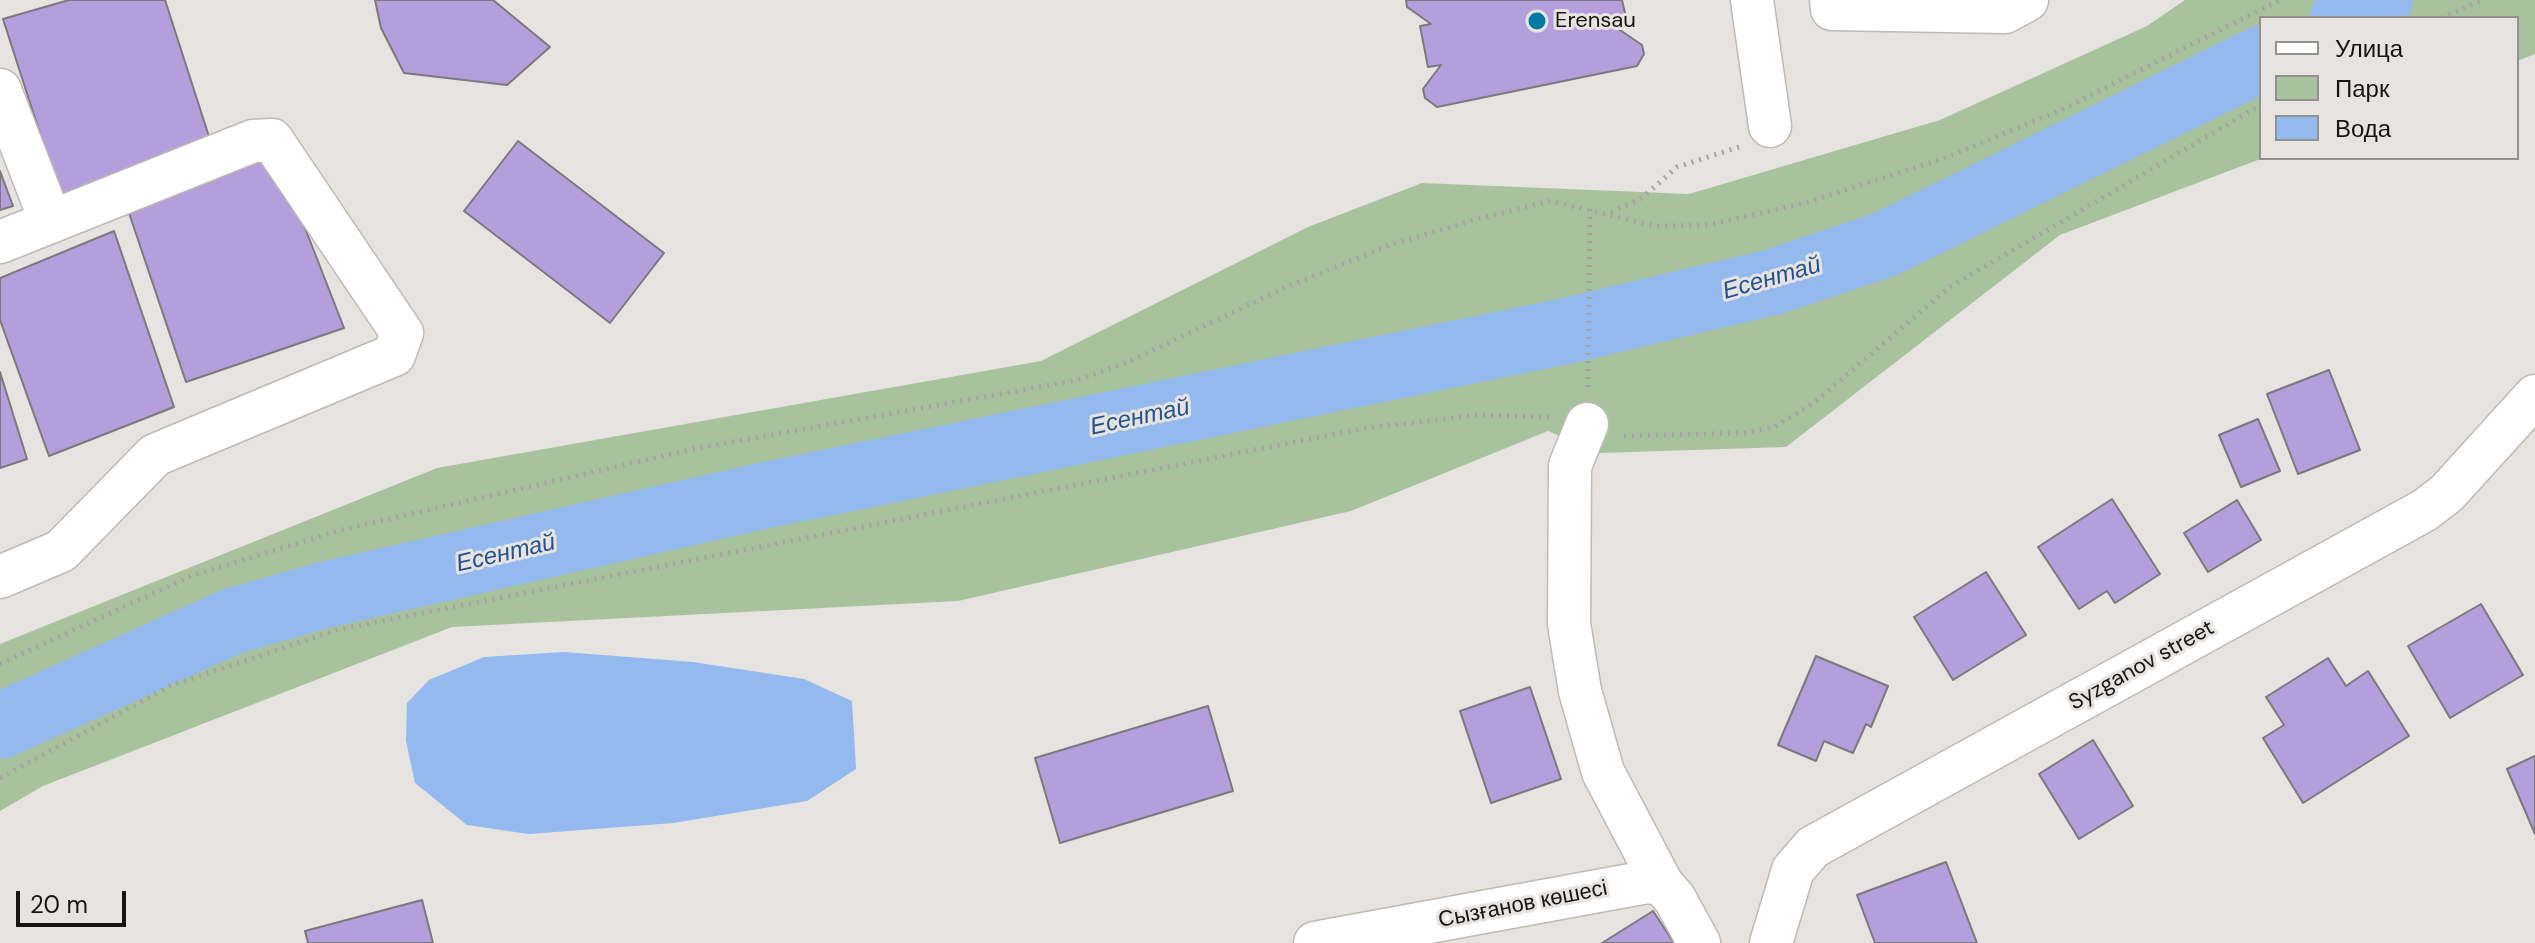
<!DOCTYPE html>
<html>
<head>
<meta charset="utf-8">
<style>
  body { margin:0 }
  #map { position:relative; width:2535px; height:943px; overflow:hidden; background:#e7e3e0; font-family:"DM Sans",sans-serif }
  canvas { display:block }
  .legend { position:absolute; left:2259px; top:16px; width:260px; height:144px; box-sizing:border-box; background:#e7e3e0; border:2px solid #93918e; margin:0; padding:10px 14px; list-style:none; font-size:24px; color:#161514 }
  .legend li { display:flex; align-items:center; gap:16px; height:40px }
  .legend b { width:40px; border:2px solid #93918e }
  .scale { position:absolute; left:16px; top:891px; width:110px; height:36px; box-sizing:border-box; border:4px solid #161514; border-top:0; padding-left:10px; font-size:24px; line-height:28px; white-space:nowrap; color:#161514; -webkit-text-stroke:6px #e7e3e0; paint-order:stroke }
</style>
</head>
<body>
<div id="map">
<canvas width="2535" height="943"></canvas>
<ul class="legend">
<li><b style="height:10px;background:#fff"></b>Улица</li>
<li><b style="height:22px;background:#a8c29e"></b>Парк</li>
<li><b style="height:22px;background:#93b9ef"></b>Вода</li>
</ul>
<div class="scale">20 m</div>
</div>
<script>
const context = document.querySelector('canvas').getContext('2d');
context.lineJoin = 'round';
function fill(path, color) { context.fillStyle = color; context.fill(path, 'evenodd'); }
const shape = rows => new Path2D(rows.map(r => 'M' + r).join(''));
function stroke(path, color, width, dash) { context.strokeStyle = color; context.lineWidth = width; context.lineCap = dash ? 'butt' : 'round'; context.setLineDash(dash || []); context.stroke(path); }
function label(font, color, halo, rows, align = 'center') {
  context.font = font + ' "DM Sans",sans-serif'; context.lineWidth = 6; context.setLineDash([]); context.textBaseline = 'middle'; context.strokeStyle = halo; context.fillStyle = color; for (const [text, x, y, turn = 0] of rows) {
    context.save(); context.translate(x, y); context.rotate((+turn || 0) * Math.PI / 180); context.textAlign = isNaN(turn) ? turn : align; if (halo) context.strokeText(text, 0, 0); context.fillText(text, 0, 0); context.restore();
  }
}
fill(shape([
  [2185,0,2535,0,2535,54,2517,61,2517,18,2261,18,2263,158,2060,235,1786,447,1600,453,1548,431,1351,511,958,601,452,627,43,786,0,811,0,644,437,468,1041,361,1308,227,1422,183,1689,194,1940,120,2147,26]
]), '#a8c29e');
fill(shape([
  [564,652,693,662,804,679,852,701,856,769,807,801,673,823,529,834,467,825,415,783,406,741,407,703,429,680,484,657]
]), '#93b9ef');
stroke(shape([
  [2343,18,2380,0],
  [0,726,233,621,324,595,762,496,1566,331,1773,282,1886,244,2261,59]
]), '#93b9ef', 66);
const building = shape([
  [69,0,165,0,213,149,61,199,3,19,69,0],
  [375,0,493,0,550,47,507,85,404,73,381,28,375,0],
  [1406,0,1622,0,1628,26,1617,28,1642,45,1644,54,1637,66,1437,107,1425,98,1423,89,1441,65,1428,67,1420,26,1431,24,1407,7,1406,0],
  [518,141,664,253,610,323,464,211,518,141],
  [275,151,344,328,186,382,127,207,275,151],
  [0,171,13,206,0,210,0,171],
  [114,231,174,407,49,456,0,320,0,278,114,231],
  [2329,370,2360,450,2298,474,2267,394,2329,370],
  [0,372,27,459,0,468,0,372],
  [2258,419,2280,471,2241,487,2219,435,2258,419],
  [2112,499,2160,574,2115,603,2107,591,2079,609,2038,547,2112,499],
  [2237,500,2261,540,2208,572,2184,533,2237,500],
  [1986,572,2026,635,1953,680,1914,617,1986,572],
  [2481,604,2523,675,2450,718,2408,646,2481,604],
  [1816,656,1888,686,1871,727,1866,724,1853,753,1824,741,1816,761,1778,745,1816,656],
  [2328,658,2346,686,2368,671,2409,736,2303,803,2263,738,2284,725,2266,697,2328,658],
  [1530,687,1561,779,1491,803,1460,711,1530,687],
  [1208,706,1233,791,1060,843,1035,758,1208,706],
  [2093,740,2133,806,2079,839,2039,774,2093,740],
  [2535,756,2535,834,2507,769,2535,756],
  [1946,862,1977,943,1875,943,1857,895,1946,862],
  [422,900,433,943,308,943,305,931,422,900],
  [1653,911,1674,943,1602,943,1653,911]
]);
fill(building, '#b39fdb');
stroke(building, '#7b797d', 2);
const minor = shape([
  [1752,0,1770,126],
  [1831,0,1832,9,2005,12,2027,0],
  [0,90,51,222],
  [0,242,253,141,272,140,402,333,394,355,155,455,61,551,0,577],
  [1587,424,1570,466,1569,624,1580,691,1603,772,1662,884],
  [1315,943,1647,882,1662,884,1675,899,1699,943],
  [1771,943,1793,870,1813,847,2425,510,2447,493,2535,396]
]);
stroke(minor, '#bebbb7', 45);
stroke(shape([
  [2441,18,2483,0],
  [1611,212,1642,198,1677,167,1739,147],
  [1588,387,1590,208],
  [1624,436,1744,433,1774,427,1815,402,1950,287,2261,105],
  [0,664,191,576,341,530,698,448,1078,380,1126,363,1284,288,1390,245,1481,218,1551,201,1655,226,1709,225,1808,202,1942,159,2061,110,2280,0],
  [0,778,170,686,336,630,1366,428,1477,415,1550,417]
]), '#a7a4a1', 5, [2, 6]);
stroke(minor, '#fff', 42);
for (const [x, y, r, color] of [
  [1537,21,10,"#017aa2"]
]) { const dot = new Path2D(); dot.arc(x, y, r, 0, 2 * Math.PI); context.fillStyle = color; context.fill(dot); stroke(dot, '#e7e3e0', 3); }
label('22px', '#161514', '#e7e3e0', [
  ["Erensau",1555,21]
], 'left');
label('22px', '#161514', '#e7e3e0', [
  ["Syzganov street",2142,666,-29],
  ["Сызғанов көшесі",1523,905,-11]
]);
label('italic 24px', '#245393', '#e7e3e0', [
  ["Есентай",1772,279,-16],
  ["Есентай",1140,418,-12],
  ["Есентай",506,554,-13]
]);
</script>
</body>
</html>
